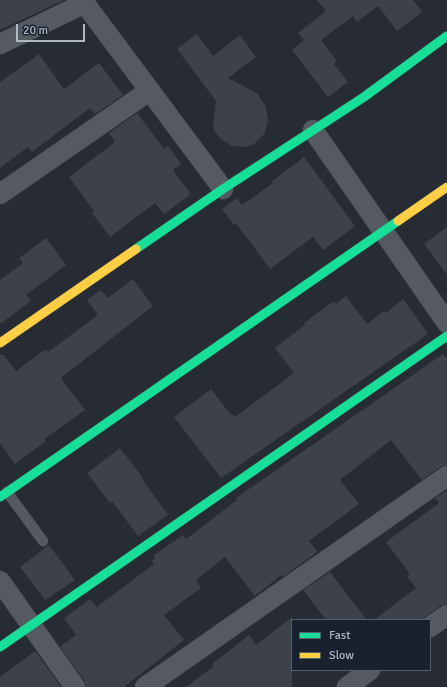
<!DOCTYPE html>
<html>
<head>
<meta charset="utf-8">
<style>
  body { margin:0 }
  #map { position:relative; width:447px; height:687px; overflow:hidden; background:#262b34; font-family:Signika,sans-serif }
  canvas { display:block }
  .legend { position:absolute; left:291px; top:619px; width:140px; height:52px; box-sizing:border-box; background:#19212f; border:1px solid #555d6b; margin:0; padding:5px 7px; list-style:none; font-size:12px; color:#aeb7c6 }
  .legend li { display:flex; align-items:center; gap:8px; height:20px }
  .legend b { width:20px; border:1px solid #555d6b }
  .scale { position:absolute; left:16px; top:24px; width:69px; height:18px; box-sizing:border-box; border:2px solid #aeb7c6; border-top:0; padding-left:5px; font-size:12px; line-height:14px; white-space:nowrap; color:#aeb7c6; -webkit-text-stroke:3px #19212f; paint-order:stroke }
</style>
</head>
<body>
<div id="map">
<canvas width="447" height="687"></canvas>
<ul class="legend">
<li><b style="height:5px;background:#16e098"></b>Fast</li>
<li><b style="height:5px;background:#ffcf43"></b>Slow</li>
</ul>
<div class="scale">20 m</div>
</div>
<script>
const context = document.querySelector('canvas').getContext('2d');
context.lineJoin = 'round';
function fill(path, color) { context.fillStyle = color; context.fill(path, 'evenodd'); }
const shape = rows => new Path2D(rows.map(r => 'M' + r).join(''));
function stroke(path, color, width, dash) { context.strokeStyle = color; context.lineWidth = width; context.lineCap = dash ? 'butt' : 'round'; context.setLineDash(dash || []); context.stroke(path); }
fill(shape([
  [0,0,64,0,0,30],
  [317,0,413,0,422,12,397,31,378,6,357,22,353,16,321,40,337,61,334,64,348,82,328,97,292,50,304,40,298,33,326,11],
  [197,34,213,56,240,35,256,57,228,78,257,93,266,107,268,120,265,133,254,144,245,147,232,146,222,140,214,131,213,124,216,101,177,49],
  [39,54,64,89,99,63,123,95,95,114,90,108,32,152,28,147,0,168,0,82],
  [137,113,164,149,168,146,181,164,173,170,191,194,164,214,155,203,110,237,92,213,94,211,69,177,115,142,109,133],
  [304,157,355,226,323,250,313,237,270,269,236,223,234,225,222,209,237,198,242,205,273,183,271,182],
  [447,227,447,275,424,244],
  [46,238,66,265,26,295,31,301,0,324,0,280,23,263,19,258],
  [133,279,153,306,61,378,85,410,44,439,46,441,15,464,0,443,0,355,4,355,16,371,46,349,48,352,98,315,87,300,101,290,108,298],
  [346,296,367,324,384,311,386,313,403,299,428,334,221,478,174,417,211,389,231,415,233,415,235,417,294,373,275,348,305,325,304,323,334,301,336,304],
  [443,354,447,359,447,465,440,467,422,480,391,440,340,480,359,504,309,541,317,551,316,552,316,553,283,577,281,575,255,596,225,557,196,580,201,588,164,615,184,640,124,687,86,687,84,680,60,647,76,635,64,618,90,599,97,607,154,564,152,561,155,558,153,556,183,535,186,539,237,500,236,498],
  [120,448,143,478,142,479,168,515,138,536,112,501,110,503,87,473],
  [447,490,447,604,440,606,421,620,374,620,416,588,407,576,410,574,386,542,439,503,435,498],
  [49,545,75,580,45,600,20,567],
  [330,572,367,620,326,620,303,590],
  [292,617,292,687,186,687,214,666,212,664,249,635,256,645],
  [35,651,61,687,0,687,0,677]
]), '#3d424a');
const lane = shape([
  [7,492,43,541]
]);
const street = shape([
  [0,44,81,5,86,5,223,189],
  [313,130,447,323],
  [0,194,149,91],
  [0,581,75,687],
  [430,627,447,615],
  [145,687,447,476],
  [347,687,370,670]
]);
const fast = shape([
  [136,249,223,189,364,97,447,36],
  [0,497,398,221],
  [0,647,447,336]
]);
const slow = shape([
  [398,221,447,187],
  [0,343,136,249]
]);
stroke(lane, '#42464d', 11);
stroke(street, '#42464d', 21);
stroke(fast, '#42464d', 10);
stroke(slow, '#42464d', 10);
stroke(lane, '#555a62', 10);
stroke(street, '#555a62', 20);
stroke(fast, '#16e098', 9);
stroke(slow, '#ffcf43', 9);
</script>
</body>
</html>
